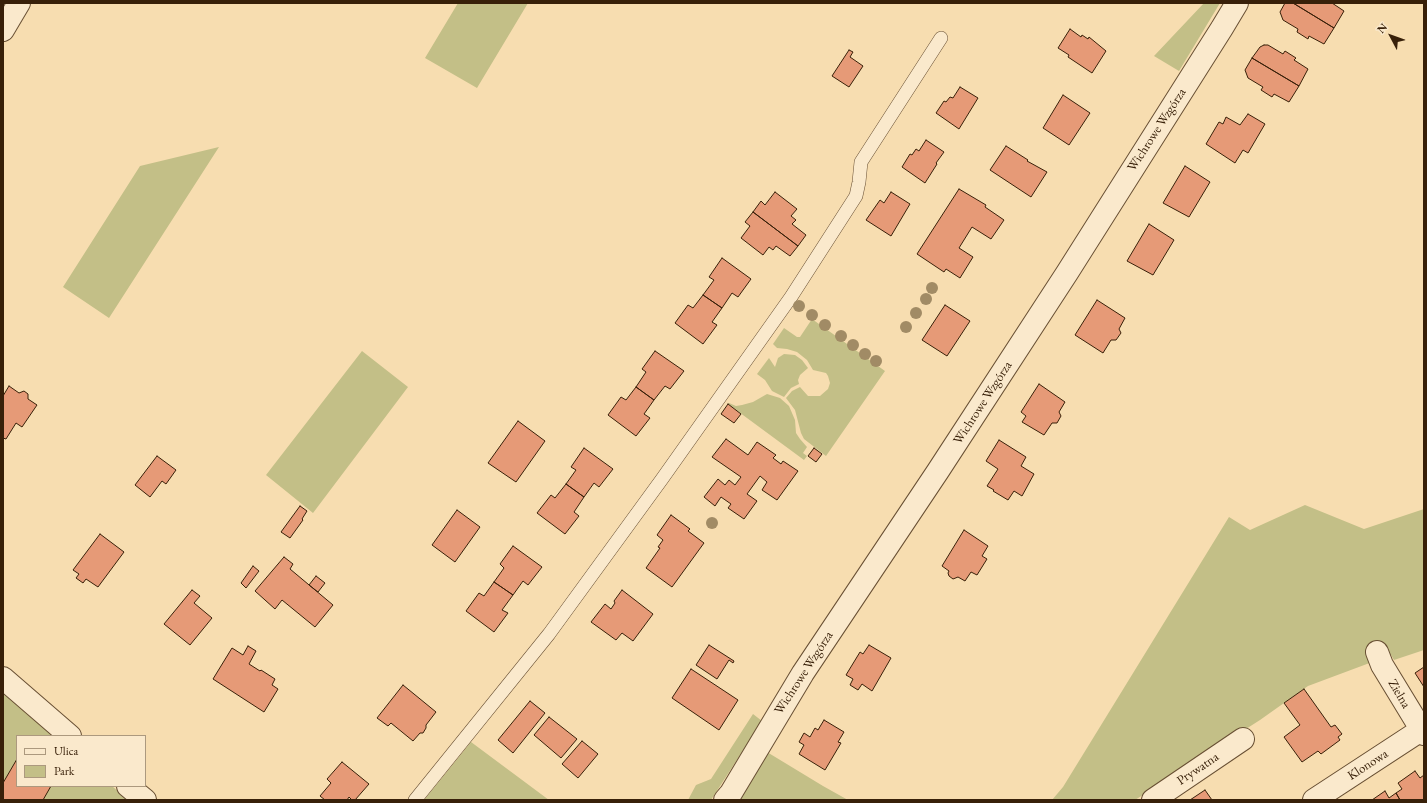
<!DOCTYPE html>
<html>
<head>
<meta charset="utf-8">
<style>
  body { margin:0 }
  #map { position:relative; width:1427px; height:803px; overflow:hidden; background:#f7ddb0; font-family:"EB Garamond",serif }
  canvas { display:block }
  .frame { position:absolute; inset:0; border:4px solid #382009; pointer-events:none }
  .legend { position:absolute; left:16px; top:735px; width:130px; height:52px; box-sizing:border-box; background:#fae9cc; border:1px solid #ac997e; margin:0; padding:5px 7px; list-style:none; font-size:12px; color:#382009 }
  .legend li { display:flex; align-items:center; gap:8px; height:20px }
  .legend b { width:20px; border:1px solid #ac997e }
  .north { position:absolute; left:1371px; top:16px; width:40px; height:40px; -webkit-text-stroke:3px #fae9cc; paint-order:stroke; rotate:311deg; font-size:11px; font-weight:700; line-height:16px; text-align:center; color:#382009 }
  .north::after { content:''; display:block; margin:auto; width:14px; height:18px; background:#382009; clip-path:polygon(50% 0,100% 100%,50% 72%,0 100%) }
</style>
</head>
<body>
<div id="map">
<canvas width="1427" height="803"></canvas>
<div class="frame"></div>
<ul class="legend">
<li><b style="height:5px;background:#fae9cc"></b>Ulica</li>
<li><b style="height:11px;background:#c3bf87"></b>Park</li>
</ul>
<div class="north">N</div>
</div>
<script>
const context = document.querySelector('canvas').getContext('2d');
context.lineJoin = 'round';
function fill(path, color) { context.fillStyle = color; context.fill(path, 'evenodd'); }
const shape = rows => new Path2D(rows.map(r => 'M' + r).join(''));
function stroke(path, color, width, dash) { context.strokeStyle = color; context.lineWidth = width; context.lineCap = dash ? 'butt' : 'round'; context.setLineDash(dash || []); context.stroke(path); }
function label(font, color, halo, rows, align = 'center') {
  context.font = font + ' "EB Garamond",serif'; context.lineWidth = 4; context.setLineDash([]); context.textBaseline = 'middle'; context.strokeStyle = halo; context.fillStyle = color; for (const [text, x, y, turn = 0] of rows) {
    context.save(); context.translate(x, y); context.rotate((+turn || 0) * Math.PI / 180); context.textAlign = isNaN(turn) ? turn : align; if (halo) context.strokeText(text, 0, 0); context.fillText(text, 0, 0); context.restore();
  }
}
fill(shape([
  [458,3,528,3,477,88,425,58],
  [1204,3,1220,3,1179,71,1154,56],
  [219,147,109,318,63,287,140,166],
  [812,319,885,371,826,456,804,439,801,433,795,410,786,398,792,391,800,387,808,396,820,396,828,389,830,383,828,376,826,373,813,370,807,360,797,352,787,349,777,348,773,344,784,328,797,337,800,337],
  [362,351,408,387,313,513,266,475],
  [784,354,795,355,802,360,808,368,800,375,798,380,799,384,791,388,784,397,772,391,765,380,757,374,769,358,775,367,778,358],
  [767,394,780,398,789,406,795,420,796,433,800,439,807,447,803,453,807,456,804,460,728,404,729,403,736,406,742,405,753,402],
  [1305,505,1364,529,1424,509,1424,650,1394,660,1391,655,1308,686,1260,720,1135,800,1052,800,1063,787,1229,517,1250,530],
  [3,689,55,736,17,736,17,786,112,786,128,800,3,800],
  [753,714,762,721,711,800,688,800,696,785,711,779],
  [471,742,549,800,424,800],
  [762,749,823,786,848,800,730,800]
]), '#c3bf87');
const building = shape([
  [1285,3,1293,3,1334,28,1324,44,1309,36,1308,39,1297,32,1298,29,1283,20,1280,12,1285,3],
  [1293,3,1332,3,1344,11,1334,28,1293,3],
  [1070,29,1081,37,1082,35,1088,39,1089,37,1106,51,1092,73,1068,57,1069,55,1058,48,1070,29],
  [1264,45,1268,45,1283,54,1285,51,1296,58,1294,60,1308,69,1299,86,1252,58,1260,47,1264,45],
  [849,50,853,52,850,57,863,66,849,87,832,76,849,50],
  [1252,58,1299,86,1289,102,1274,94,1272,97,1261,90,1263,87,1248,78,1245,70,1252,58],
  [960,87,978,98,959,129,936,113,944,101,946,102,950,97,953,98,960,87],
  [1063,95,1090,113,1069,145,1043,128,1063,95],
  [1248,114,1265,124,1248,153,1243,150,1235,163,1206,144,1219,122,1223,124,1226,117,1240,125,1248,114],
  [926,140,944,152,936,163,937,164,925,183,902,167,910,154,912,155,916,149,919,151,926,140],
  [1006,146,1028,160,1027,161,1047,172,1031,197,990,170,1006,146],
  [1185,166,1210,182,1189,217,1163,203,1185,166],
  [959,189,986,205,985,207,1004,220,991,239,972,227,959,248,973,257,960,278,946,269,944,272,917,254,959,189],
  [775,192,797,209,791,216,796,220,792,224,806,235,798,246,753,212,761,201,765,205,775,192],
  [891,192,910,204,891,236,866,220,880,200,884,203,891,192],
  [753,212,798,246,790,256,776,246,773,250,769,247,763,255,741,238,750,226,745,222,753,212],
  [1149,224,1174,240,1153,275,1127,261,1149,224],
  [722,258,751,279,738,297,732,293,722,308,703,295,714,280,709,277,722,258],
  [703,295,722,308,712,322,717,325,703,344,675,323,688,305,693,308,703,295],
  [1097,300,1125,318,1119,329,1121,333,1116,340,1111,340,1103,353,1075,335,1097,300],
  [945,305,970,321,947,356,922,340,945,305],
  [655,351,684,371,670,389,665,386,654,400,636,387,646,372,642,369,655,351],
  [1039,384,1065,402,1059,412,1061,416,1057,423,1052,423,1044,435,1022,422,1026,416,1021,412,1039,384],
  [9,386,19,393,24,391,28,394,28,399,37,405,22,427,16,423,6,439,3,438,3,396,9,386],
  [636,387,654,400,644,414,650,418,636,436,608,415,621,397,626,400,636,387],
  [728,404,741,414,734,423,721,414,728,404],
  [518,421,545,441,516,482,488,463,518,421],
  [726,439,748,455,757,442,776,455,773,458,781,464,783,461,798,471,777,500,762,490,767,482,760,476,747,494,757,501,744,519,728,508,731,504,721,497,715,506,704,497,718,479,725,485,729,480,735,485,741,477,712,457,726,439],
  [999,440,1026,457,1021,466,1034,474,1022,496,1014,491,1008,500,993,491,994,490,987,486,998,469,986,461,999,440],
  [584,448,613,469,599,487,594,483,584,497,566,484,576,470,571,467,584,448],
  [814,448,822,454,816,462,808,456,814,448],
  [157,456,176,470,166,484,162,481,150,497,135,485,157,456],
  [566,484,584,497,574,512,579,516,565,534,537,513,551,495,555,498,566,484],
  [300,506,307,511,302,519,303,520,290,538,281,532,300,506],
  [457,510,480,527,455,562,432,545,457,510],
  [671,515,690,529,688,531,704,543,672,587,646,568,660,548,658,547,663,540,657,535,671,515],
  [964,530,988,546,982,556,987,559,977,575,971,572,965,581,958,577,953,579,949,576,948,573,949,571,942,566,964,530],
  [100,534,124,552,98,587,86,579,83,583,76,578,79,574,73,570,100,534],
  [513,546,542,567,528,585,523,581,513,595,494,582,504,568,500,564,513,546],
  [284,557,293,564,290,569,333,605,315,627,282,600,275,609,255,591,284,557],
  [253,566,259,571,246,588,241,583,253,566],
  [316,576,325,583,318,592,309,585,316,576],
  [494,582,513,595,502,610,508,613,494,632,466,611,479,593,484,596,494,582],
  [192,590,200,596,194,603,212,618,190,645,164,624,192,590],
  [622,590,653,614,633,641,622,633,616,640,591,622,605,604,611,609,615,603,614,601,622,590],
  [709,645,734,661,733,663,729,660,717,679,696,665,709,645],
  [869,645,891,658,872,691,862,684,858,690,850,685,853,679,846,675,860,652,863,654,869,645],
  [248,646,256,651,249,664,260,671,261,670,275,679,272,685,278,689,264,712,213,679,232,648,243,655,248,646],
  [1424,667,1424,687,1415,673,1424,667],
  [691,669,738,700,719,730,672,698,691,669],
  [403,685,436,712,426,725,426,728,423,733,420,733,413,741,391,723,388,726,377,718,403,685],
  [1304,689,1331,727,1335,725,1342,734,1338,737,1340,740,1321,754,1318,751,1302,762,1284,737,1300,725,1284,703,1304,689],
  [530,701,545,713,513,753,498,740,530,701],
  [549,717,577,739,561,758,534,735,549,717],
  [824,720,844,732,838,742,841,743,825,770,799,754,804,745,799,742,804,733,810,737,815,728,818,730,824,720],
  [582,741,598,754,578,778,562,764,582,741],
  [17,759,17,786,51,786,43,800,3,800,3,783,17,759],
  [342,762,369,784,355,800,352,800,349,797,347,800,325,800,320,796,331,783,327,779,342,762],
  [1415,771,1420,778,1424,775,1424,800,1400,800,1396,793,1402,789,1398,783,1415,771],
  [1205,790,1212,800,1190,800,1205,790],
  [1385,791,1389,798,1396,793,1400,800,1372,800,1385,791]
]);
fill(building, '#e69a77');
stroke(building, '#382009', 1);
const service = shape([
  [415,800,549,634,662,479,791,297,856,196,859,182,861,162,941,38]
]);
const minor = shape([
  [1377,652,1382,665,1424,734],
  [3,678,70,736],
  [128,786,145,800],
  [725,800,731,793,803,673,938,471,1067,273,1222,28,1237,3],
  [1153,800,1243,739],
  [1314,800,1421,730]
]);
const tertiary = shape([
  [3,30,19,3]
]);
stroke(service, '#684f33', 14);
stroke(minor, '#684f33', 24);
stroke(tertiary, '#684f33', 24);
stroke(service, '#fae9cc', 13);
stroke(minor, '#fae9cc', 22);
stroke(tertiary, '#fae9cc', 22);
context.fillStyle = '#a18b65';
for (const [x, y] of [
  [932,288],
  [926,299],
  [799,306],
  [916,313],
  [812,315],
  [825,325],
  [906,327],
  [841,336],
  [853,345],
  [865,354],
  [876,361],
  [712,523]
]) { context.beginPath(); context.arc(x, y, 6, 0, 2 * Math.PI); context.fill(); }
label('13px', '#382009', '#fae9cc', [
  ["Wichrowe Wzgórza",1157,130,-57],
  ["Wichrowe Wzgórza",983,403,-57],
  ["Wichrowe Wzgórza",804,673,-57],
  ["Zielna",1399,694,59],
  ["Klonowa",1368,765,-33],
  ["Prywatna",1198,769,-34]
]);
</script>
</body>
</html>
